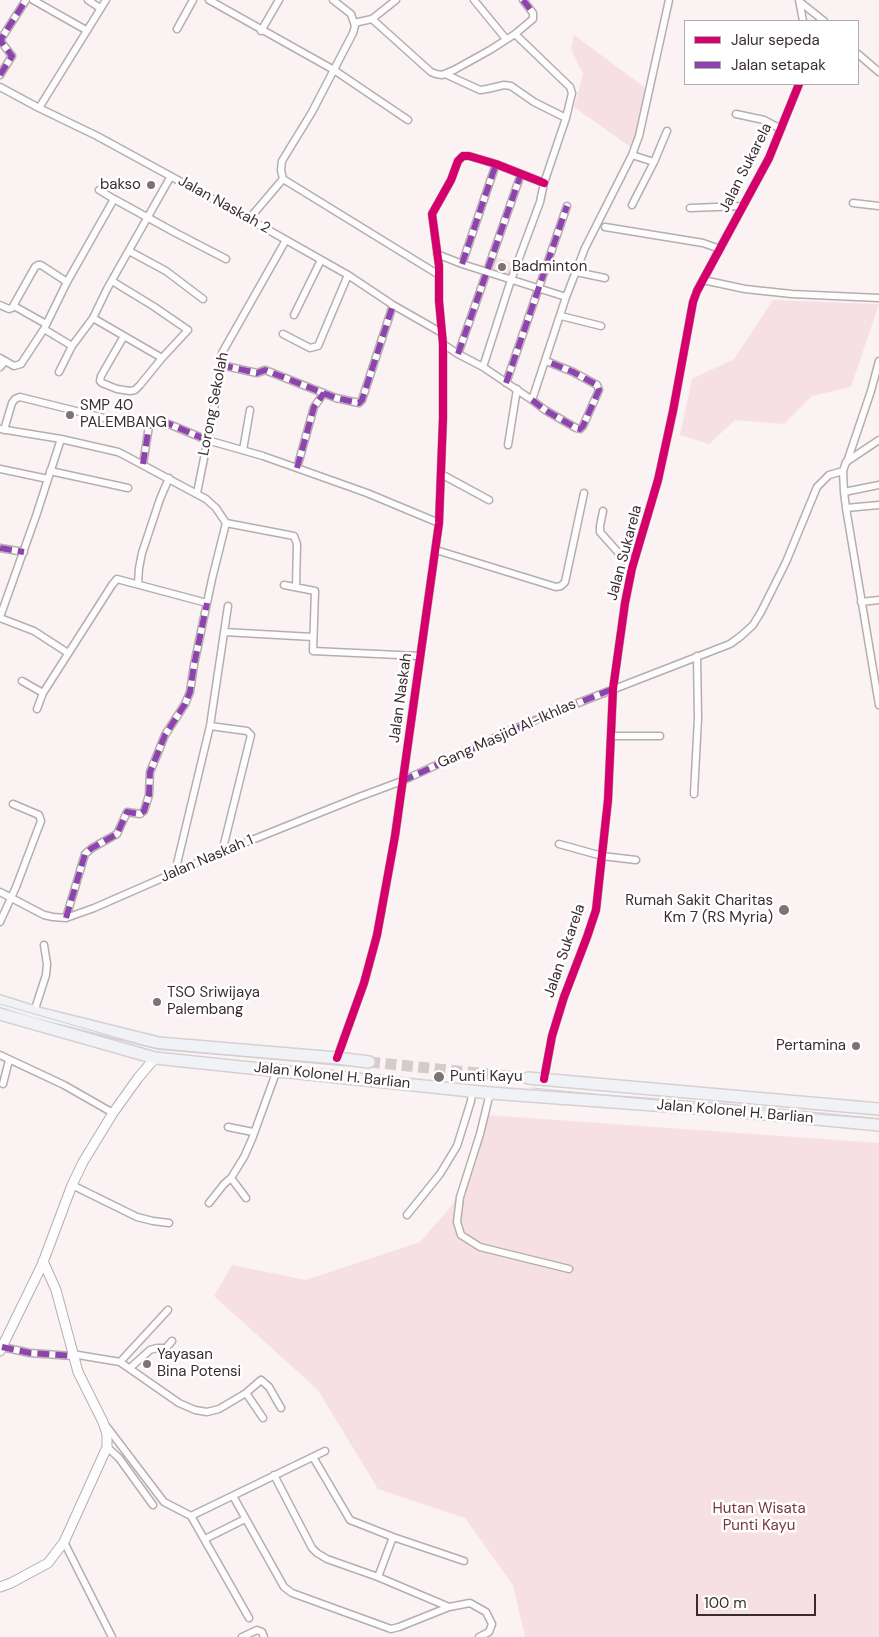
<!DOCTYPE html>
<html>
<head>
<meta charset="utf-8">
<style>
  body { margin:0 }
  #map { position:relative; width:879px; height:1637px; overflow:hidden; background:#faf2f3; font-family:"DM Sans",sans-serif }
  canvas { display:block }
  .legend { position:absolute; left:684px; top:20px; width:175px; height:65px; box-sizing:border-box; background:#fff; border:1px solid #b0abac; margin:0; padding:6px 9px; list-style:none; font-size:15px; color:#3a2d2f }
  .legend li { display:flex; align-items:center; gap:10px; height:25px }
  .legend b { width:25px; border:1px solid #b0abac }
  .scale { position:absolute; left:696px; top:1594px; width:120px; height:22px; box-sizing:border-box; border:2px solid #3a2d2f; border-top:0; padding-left:6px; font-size:15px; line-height:18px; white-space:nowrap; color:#3a2d2f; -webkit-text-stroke:4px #fff; paint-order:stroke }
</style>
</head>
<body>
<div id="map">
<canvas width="879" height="1637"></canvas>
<ul class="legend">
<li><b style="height:6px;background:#d6006c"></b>Jalur sepeda</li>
<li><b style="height:6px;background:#8e44ad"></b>Jalan setapak</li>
</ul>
<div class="scale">100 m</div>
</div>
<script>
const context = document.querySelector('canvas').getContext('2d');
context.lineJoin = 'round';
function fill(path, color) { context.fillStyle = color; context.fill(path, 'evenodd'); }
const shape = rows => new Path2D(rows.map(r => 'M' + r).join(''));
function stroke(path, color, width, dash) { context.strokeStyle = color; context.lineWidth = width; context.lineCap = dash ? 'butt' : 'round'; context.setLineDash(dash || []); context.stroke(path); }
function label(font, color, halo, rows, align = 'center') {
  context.font = font + ' "DM Sans",sans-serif'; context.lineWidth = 5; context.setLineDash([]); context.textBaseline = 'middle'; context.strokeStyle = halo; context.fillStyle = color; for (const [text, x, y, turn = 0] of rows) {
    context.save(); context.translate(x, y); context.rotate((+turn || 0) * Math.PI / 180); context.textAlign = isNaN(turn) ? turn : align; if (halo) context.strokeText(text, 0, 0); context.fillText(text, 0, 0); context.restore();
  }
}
fill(shape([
  [574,35,651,92,632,148,574,107,583,74,571,49],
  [494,257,514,263,510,277,489,270],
  [773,300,879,304,851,387,812,396,784,424,735,420,709,444,680,435,692,379,734,359],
  [487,1115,879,1143,879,1637,525,1637,513,1585,465,1518,378,1489,318,1390,214,1296,232,1265,306,1280,420,1242,453,1204]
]), '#f7e0e3');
stroke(shape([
  [369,1062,528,1078]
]), '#d4cbcc', 11, [11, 5.5]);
const minor = shape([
  [33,0,86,30],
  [88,0,100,8],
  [209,0,334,70,408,120],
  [474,0,506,39],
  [799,0,803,21],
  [800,2,824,21],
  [372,19,431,72,436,74,442,75,454,70,490,50,515,34,533,19,533,13,523,0],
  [354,23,372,19,396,0],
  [177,29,193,0],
  [261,31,279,0],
  [858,54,879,72],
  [445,74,480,90,487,89,504,85,511,86,534,102,566,118],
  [0,75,12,56,2,43,1,39,26,0],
  [0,87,39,108,97,136,249,219,348,275,393,305,442,333],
  [39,108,106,0],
  [736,114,764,120,781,129],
  [632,155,654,162],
  [283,179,439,275],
  [99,190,114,199],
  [853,203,879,206],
  [632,205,654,162,667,131],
  [690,208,743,206],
  [249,219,283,179,281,170,282,161,312,112,353,33,355,26,351,14,333,0],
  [605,227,703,243,720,249],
  [129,251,166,271,203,299],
  [437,254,462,264,566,297],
  [462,264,496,164],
  [576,272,605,278],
  [703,280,745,289,792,294,879,298],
  [112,281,153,306,188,330,162,358,140,385,135,390,130,391,117,389,102,383,100,381,101,376,124,336],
  [0,305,9,309,12,308,35,267,38,265,41,265,67,282],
  [14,306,46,324],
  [294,315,321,260],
  [561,316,601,326],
  [93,318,162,358],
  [44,329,72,346],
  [283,334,310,348,318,346,348,275],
  [443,344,458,354,483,367,532,400,566,297,585,248,632,155,639,136,669,0],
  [458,354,521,174],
  [0,358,14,366,21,364,44,329,67,282,114,199,174,232,226,259],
  [221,365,257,373,265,370,270,372,336,398,359,403,362,400,393,305],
  [0,367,5,361],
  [483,367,511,280,540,202,544,183,566,118,572,93,570,87,515,34],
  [59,372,72,346,93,318,107,289,171,176],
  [506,383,567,206],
  [532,400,545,410,576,428,580,429,583,426,599,390,597,385,573,372,546,361],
  [0,429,61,439,118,452,126,456,206,499,216,508,226,523],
  [4,430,12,403,15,399,20,397,104,418],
  [879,440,846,462,843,471,844,492,846,508,879,705],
  [508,445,517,389],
  [243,450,250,410],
  [847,462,871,391,879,361],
  [143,464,149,426,152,421,159,420,207,440,263,456,367,493,439,523],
  [297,468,314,407,324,393],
  [0,469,48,479],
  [50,471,128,488],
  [441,474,489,500],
  [844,492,879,485],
  [197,493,217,394,222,353,286,240],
  [846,508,879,505],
  [603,511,600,526,600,532,632,568],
  [0,548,24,552],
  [436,550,556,587,561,586,565,582,584,493],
  [138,584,139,568,142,553,160,499,169,478],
  [284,585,315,591,313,651,420,656],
  [861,602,879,600],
  [0,617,36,516,61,439],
  [0,618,34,631,68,653],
  [224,632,313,637],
  [22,681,43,693],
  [37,709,43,693,112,585,117,579,207,603],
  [210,726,247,731,251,735,222,852],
  [611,736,660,736],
  [694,794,698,718,697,656],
  [559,844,602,856,636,860],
  [175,872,210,726,228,606],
  [0,892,44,915,53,917,66,918,94,908,222,852,359,797,402,781,509,731,555,712,730,644,741,636,753,625,761,612,786,562,817,487,829,475,843,471],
  [66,918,85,854,92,848,117,834,127,812,140,814,144,811,149,795,150,772,157,755,165,735,185,704,190,692,194,665,212,579,226,523,294,536,297,544,296,587],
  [0,922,16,887,41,821,39,815,13,804],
  [34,1012,46,975,47,964,44,945],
  [0,1055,64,1085,113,1113],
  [337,1058,364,983,377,935,395,836,439,523,443,418,443,344,439,301,439,266,432,214,451,180,458,161,463,156,469,156,496,164,544,183],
  [544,1079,552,1036,564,997,587,937,596,910,608,800,613,689,625,603,632,568,658,480,673,411,693,302,697,291,769,158,799,84],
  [3,1084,9,1060],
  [490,1093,480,1134,460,1197,457,1222,461,1235,480,1247,569,1269],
  [228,1127,253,1132],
  [72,1185,137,1217,153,1221,169,1223],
  [246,1198,231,1178,244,1157,252,1139,277,1070],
  [209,1203,224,1184,231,1178],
  [407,1215,440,1174,457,1146,471,1101,472,1091],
  [2,1347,30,1353,73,1356],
  [72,1354,120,1362,179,1403,195,1410,207,1412,219,1409,246,1393,261,1380,269,1387,281,1408],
  [120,1362,168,1310],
  [130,1368,150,1350,157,1348,166,1348,172,1341],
  [246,1393,263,1418],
  [107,1427,164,1502,191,1516,325,1451],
  [107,1447,119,1458,153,1505],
  [313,1457,350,1520,393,1537,464,1561],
  [274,1475,312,1548,317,1553,327,1559,378,1577,449,1607],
  [233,1496,284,1587,292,1593,391,1629,399,1627,449,1607,470,1603,486,1612,492,1624,489,1632,479,1637],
  [191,1516,249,1618],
  [205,1539,245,1519],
  [64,1542,112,1637],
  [378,1577,393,1537],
  [242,1637,257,1630,262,1632,264,1637]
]);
const tertiary = shape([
  [0,1351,42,1265,72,1185,83,1162,113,1113,138,1078,155,1058],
  [0,1587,11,1583,48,1563,64,1542,107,1447,107,1434,103,1422,78,1372,56,1290,43,1261]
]);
const trunk = shape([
  [0,1001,34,1012,159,1043,337,1058,369,1062],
  [0,1014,155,1058,490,1093,722,1110,879,1125],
  [528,1078,879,1109]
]);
stroke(minor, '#b7adae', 9);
stroke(tertiary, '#b7adae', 11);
stroke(trunk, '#d6d0d1', 14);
stroke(minor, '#fefdfd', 6);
stroke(tertiary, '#fefdfd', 9);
stroke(trunk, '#f0f2f6', 11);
stroke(shape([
  [0,1004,153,1048,344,1066],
  [532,1088,748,1109,879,1119]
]), '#d1cfcf', 1);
stroke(shape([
  [523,0,530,9],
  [0,75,12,56,2,43,1,39,26,0],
  [462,264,496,164],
  [458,354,521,174],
  [221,365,257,373,265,370,270,372,336,398,359,403,362,400,393,305],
  [506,383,567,206],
  [532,400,545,410,576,428,580,429,583,426,599,390,597,385,573,372,546,361],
  [143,464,149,426,154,420,162,421,207,440],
  [297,468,314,407,324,393],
  [0,548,24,552],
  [402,781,524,725,613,689],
  [66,918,85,854,92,848,117,834,127,812,140,814,144,811,149,795,150,772,157,755,165,735,185,704,190,692,194,665,207,603],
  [2,1347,30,1353,73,1356]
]), '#8e44ad', 6, [12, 6]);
stroke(shape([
  [337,1058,364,983,377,935,395,836,439,523,443,418,443,344,439,301,439,266,432,214,451,180,458,161,463,156,469,156,496,164,544,183],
  [544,1079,552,1036,564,997,587,937,596,910,608,800,613,689,625,603,632,568,658,480,673,411,693,302,697,291,769,158,799,84]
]), '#d6006c', 8);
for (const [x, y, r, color] of [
  [151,185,5,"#7d7274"],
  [502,267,5,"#7d7274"],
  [70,415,5,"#7d7274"],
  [784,910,6,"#7d7274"],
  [157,1002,5,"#7d7274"],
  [856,1046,5,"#7d7274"],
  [439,1077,6,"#7d7274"],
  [147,1364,5,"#7d7274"]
]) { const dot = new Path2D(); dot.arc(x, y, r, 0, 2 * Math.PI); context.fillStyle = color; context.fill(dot); stroke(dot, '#fff', 2); }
label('15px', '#3a2d2f', '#fff', [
  ["Jalan Sukarela",746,168,-63],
  ["Jalan Naskah 2",224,205,29],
  ["Lorong Sekolah",214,404,-79],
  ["Jalan Sukarela",625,553,-75],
  ["Jalan Naskah",401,698,-82],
  ["Gang Masjid Al-Ikhlas",507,734,-24],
  ["Jalan Naskah 1",207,859,-23],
  ["Jalan Sukarela",565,951,-71],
  ["Jalan Kolonel H. Barlian",332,1076,6],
  ["Jalan Kolonel H. Barlian",735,1112,5]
]);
label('15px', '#3a2d2f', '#fff', [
  ["bakso",141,185,"right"],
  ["Badminton",512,267],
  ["SMP 40",80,406],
  ["PALEMBANG",80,423],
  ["Rumah Sakit Charitas",773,901,"right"],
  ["Km 7 (RS Myria)",773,918,"right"],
  ["TSO Sriwijaya",167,993],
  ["Palembang",167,1010],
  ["Pertamina",846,1046,"right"],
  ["Punti Kayu",450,1077],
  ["Yayasan",157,1355],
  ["Bina Potensi",157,1372]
], 'left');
label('15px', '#763645', '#fff', [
  ["Hutan Wisata",759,1509],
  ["Punti Kayu",759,1526]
]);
</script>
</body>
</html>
